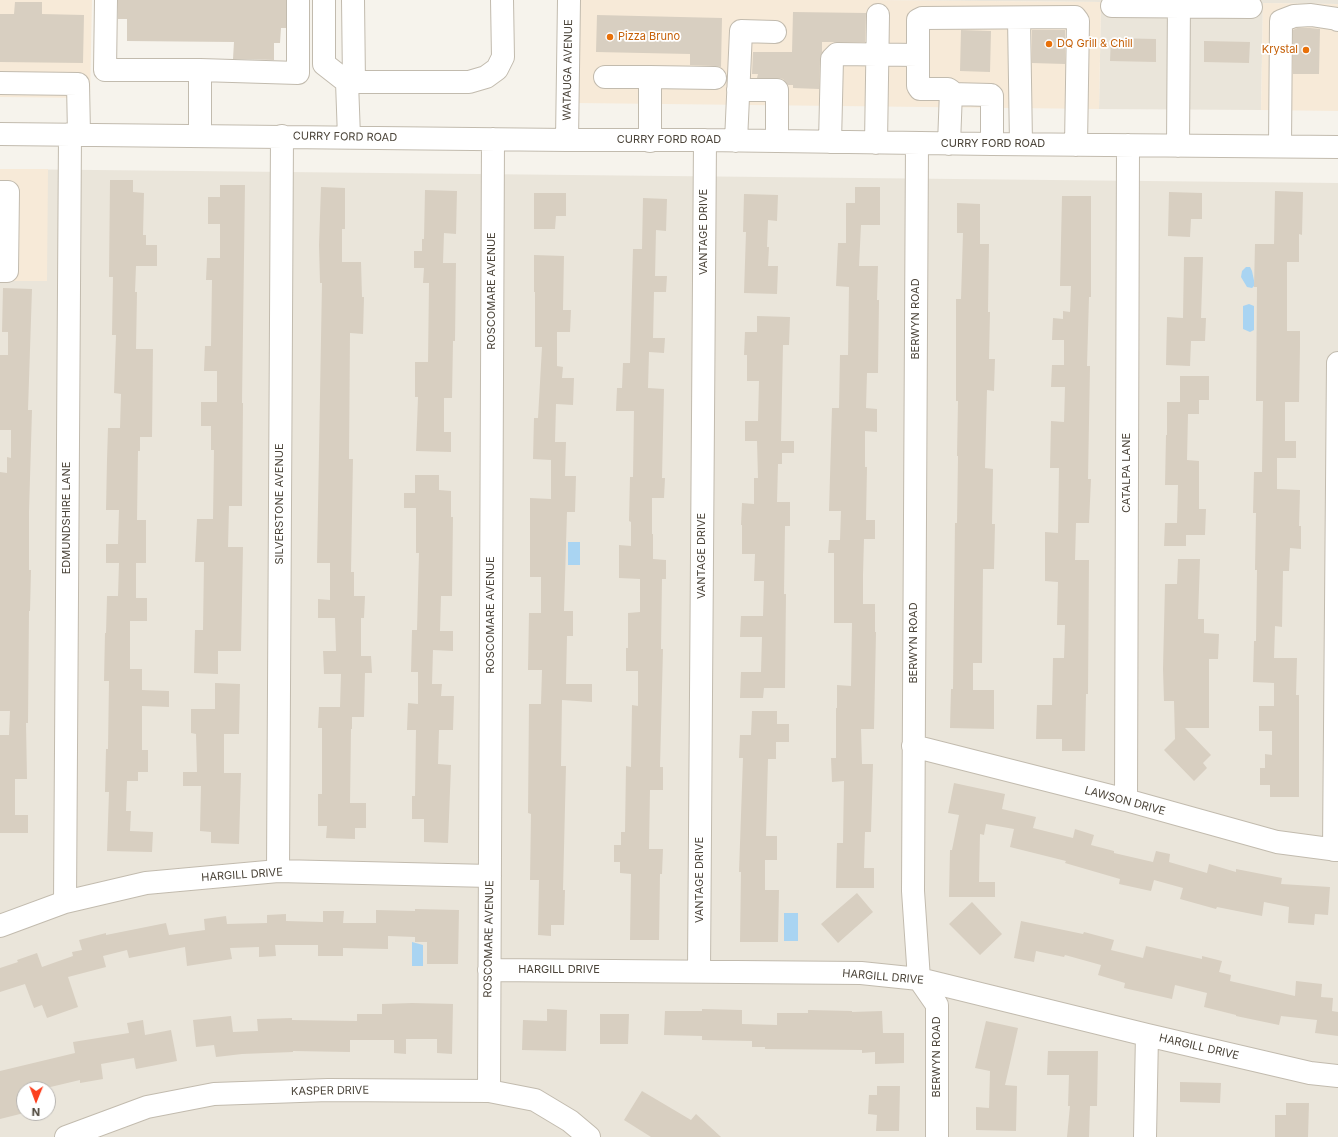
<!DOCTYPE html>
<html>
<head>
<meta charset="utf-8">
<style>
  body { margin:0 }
  #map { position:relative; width:1338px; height:1137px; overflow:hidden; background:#f6f3ec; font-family:Inter,sans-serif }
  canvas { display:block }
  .north { position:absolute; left:16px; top:1081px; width:40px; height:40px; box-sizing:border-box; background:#fff; border:1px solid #b7b4b0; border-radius:50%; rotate:181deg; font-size:11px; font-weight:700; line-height:16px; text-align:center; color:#4b4439 }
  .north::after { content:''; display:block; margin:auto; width:14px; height:18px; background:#fc3f1d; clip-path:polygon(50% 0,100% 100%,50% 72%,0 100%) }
</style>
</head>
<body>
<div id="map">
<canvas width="1338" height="1137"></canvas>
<div class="north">N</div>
</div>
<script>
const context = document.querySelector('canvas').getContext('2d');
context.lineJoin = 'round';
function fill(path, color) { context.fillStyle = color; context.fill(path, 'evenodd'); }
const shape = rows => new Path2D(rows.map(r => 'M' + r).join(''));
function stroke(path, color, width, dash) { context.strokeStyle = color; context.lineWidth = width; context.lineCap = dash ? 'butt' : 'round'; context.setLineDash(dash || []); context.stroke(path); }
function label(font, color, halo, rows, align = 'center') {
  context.font = font + ' Inter,sans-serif'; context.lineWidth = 3.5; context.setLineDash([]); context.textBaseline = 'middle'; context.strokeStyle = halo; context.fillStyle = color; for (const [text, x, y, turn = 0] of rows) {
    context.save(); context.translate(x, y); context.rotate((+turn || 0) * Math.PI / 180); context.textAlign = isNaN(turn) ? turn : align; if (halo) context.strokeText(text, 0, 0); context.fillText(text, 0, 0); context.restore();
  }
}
fill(shape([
  [866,0,1338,0,1338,4,1263,3,1261,110,1099,109,1101,2],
  [0,169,1338,183,1338,1137,0,1137],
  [24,1089,48,1089,48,1113,24,1113]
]), '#eae5da');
fill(shape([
  [0,0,92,0,90,98,0,97],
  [578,0,866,0,1101,2,1099,109,577,103],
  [1263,3,1338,4,1338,111,1261,110],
  [0,169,48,169,47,281,0,281]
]), '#f7ead8');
fill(shape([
  [1246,267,1250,267,1252,271,1255,285,1252,288,1247,287,1241,277,1242,271],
  [1249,304,1254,306,1254,330,1250,332,1243,329,1243,306],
  [568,542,580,542,580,565,568,565],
  [784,913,798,913,798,941,784,941],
  [412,942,423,945,423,966,412,966]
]), '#a9d4f2');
fill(shape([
  [118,0,286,0,286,28,281,28,280,43,274,43,274,60,233,59,234,42,127,41,127,19,118,19],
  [15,2,42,2,42,14,84,15,83,63,0,62,0,14,14,14],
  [793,12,866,13,865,42,822,42,822,52,820,59,819,89,793,88,793,85,788,85,783,79,777,78,757,78,758,74,752,74,753,52,792,52],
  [597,15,722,18,721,67,715,66,690,65,690,54,596,52],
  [1297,28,1310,28,1320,29,1319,74,1293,74,1293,30],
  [961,30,991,31,990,72,960,71],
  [1032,30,1065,30,1065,64,1032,63],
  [1111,38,1156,39,1156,62,1110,61],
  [1204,41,1250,42,1249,63,1204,62],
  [110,180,133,180,133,192,144,193,143,235,146,235,146,245,157,245,157,266,136,266,135,292,137,292,136,349,153,349,152,437,140,437,140,451,138,451,137,520,146,520,146,563,136,563,136,598,147,598,147,621,130,621,130,669,142,669,142,690,169,691,169,707,142,706,142,750,148,750,148,772,138,772,138,781,127,781,126,811,131,811,130,831,153,832,152,852,107,851,109,792,105,792,106,749,108,749,109,681,104,681,105,633,106,633,107,596,118,596,119,563,106,563,106,544,118,544,119,510,106,510,107,460,108,428,120,428,121,394,114,393,116,335,112,335,113,277,109,277],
  [220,185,245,185,242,403,243,403,242,506,229,506,228,547,243,547,241,651,218,651,218,674,194,673,195,630,203,630,204,562,195,562,197,519,213,519,214,450,211,450,211,426,201,426,201,402,217,402,217,371,204,371,205,346,211,346,212,280,206,280,207,258,220,258,220,224,208,224,208,197,220,197],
  [321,187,345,188,345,229,342,229,342,262,361,262,362,297,364,297,363,334,350,333,349,459,353,459,351,572,354,572,354,596,365,596,364,618,361,618,361,656,371,656,372,673,365,673,364,717,352,717,352,729,351,729,350,803,366,803,366,828,355,828,355,839,326,838,327,826,318,826,318,794,322,794,322,728,318,728,319,707,340,707,341,674,324,674,323,651,336,651,335,618,318,618,318,599,330,600,330,563,317,563,322,283,320,283,319,245],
  [855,187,880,187,880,225,861,225,859,266,878,266,877,300,879,300,878,373,867,373,866,408,877,409,877,432,865,431,865,467,867,467,866,520,875,520,875,539,864,539,863,575,863,604,875,604,875,632,876,632,874,729,861,729,862,764,873,764,871,832,865,832,864,868,874,868,874,888,836,888,837,843,843,843,844,781,832,782,831,758,836,758,836,708,837,708,837,685,851,686,852,623,834,623,834,553,828,553,829,540,840,540,841,511,829,511,832,408,839,408,840,355,848,355,849,287,836,286,838,243,846,243,846,203,855,203],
  [425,190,457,191,456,234,444,233,443,263,456,263,455,341,453,341,452,398,444,398,444,432,451,432,451,452,416,451,418,397,415,397,415,362,428,362,429,283,423,283,424,268,414,268,414,251,422,251,422,239,424,239],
  [1275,191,1303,192,1302,235,1299,234,1299,262,1287,262,1287,331,1300,331,1300,347,1299,402,1285,402,1285,441,1296,441,1296,458,1277,458,1277,489,1300,490,1299,526,1301,526,1301,549,1290,548,1289,571,1283,571,1282,627,1275,626,1274,658,1297,658,1296,695,1299,695,1299,797,1270,797,1270,785,1260,785,1260,768,1265,768,1265,754,1272,755,1272,731,1259,731,1259,706,1274,706,1274,683,1253,682,1254,641,1256,641,1257,570,1255,570,1256,513,1253,513,1254,472,1262,472,1263,401,1256,401,1257,287,1254,287,1255,244,1274,244],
  [1169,192,1202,193,1202,219,1191,219,1190,237,1168,236],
  [534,193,566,193,566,216,556,216,555,229,534,229],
  [744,194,778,195,777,221,768,220,767,247,769,247,768,266,778,266,777,294,744,293,746,232,743,232],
  [1062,196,1091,196,1091,297,1089,297,1087,366,1090,366,1088,479,1091,479,1089,523,1076,523,1075,560,1089,560,1088,694,1086,694,1085,751,1062,751,1062,739,1036,739,1037,705,1052,705,1053,658,1064,658,1065,625,1057,625,1058,582,1045,581,1045,532,1058,533,1059,468,1050,468,1051,421,1064,422,1065,387,1051,387,1052,365,1064,365,1064,340,1052,340,1053,318,1063,319,1063,311,1070,312,1071,286,1060,286],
  [643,198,667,199,666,231,656,230,655,276,667,276,666,292,654,292,653,338,665,338,664,353,649,352,648,388,664,389,662,478,665,478,664,498,652,498,652,534,653,534,653,559,666,560,666,579,662,579,661,649,663,649,660,767,663,767,663,790,650,790,649,849,663,849,662,874,660,874,659,940,630,940,631,874,620,873,620,862,614,862,614,845,621,845,621,832,625,832,626,766,631,767,632,705,638,706,638,671,626,671,626,648,628,648,628,613,640,612,640,579,619,578,619,545,631,546,631,522,629,521,630,477,633,477,634,411,616,411,617,388,622,388,623,363,630,363,633,249,642,249],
  [957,203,980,204,980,244,989,244,988,312,990,312,989,359,995,359,994,391,987,390,985,468,993,469,992,524,995,524,994,569,983,569,982,663,973,663,973,690,994,690,994,729,950,728,951,689,953,689,955,523,957,523,958,456,957,456,958,401,956,401,956,299,961,299,963,233,957,233],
  [534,255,564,256,563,310,571,310,570,332,557,332,557,366,563,367,562,378,574,378,573,405,556,404,555,442,566,442,565,476,576,476,575,512,567,512,564,611,573,611,573,636,567,636,566,684,592,684,592,702,562,700,561,766,566,766,563,890,565,890,564,925,551,925,551,936,538,935,539,880,530,880,531,814,528,813,529,704,541,704,542,670,528,670,529,613,541,613,541,577,530,577,530,498,551,499,551,460,533,459,534,418,538,418,542,347,535,347,535,292,534,292],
  [1184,257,1203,257,1201,318,1206,318,1205,341,1191,341,1190,366,1166,365,1167,317,1183,318],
  [3,288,32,289,28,410,32,410,29,512,29,570,31,570,30,611,29,611,28,723,26,723,27,779,15,779,15,815,28,815,28,833,0,833,0,735,9,735,10,711,0,711,0,472,7,473,7,457,11,458,11,430,0,430,0,355,8,355,8,332,2,332],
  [757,316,790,317,789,345,783,345,781,441,794,441,794,453,782,453,782,464,778,464,777,502,790,502,790,526,785,526,784,594,786,594,785,688,764,688,763,698,740,698,741,672,761,672,762,637,740,637,741,616,763,616,764,581,754,581,755,554,742,554,742,525,741,525,742,503,754,504,754,478,758,478,757,441,745,441,745,421,758,421,759,381,747,381,747,355,744,355,745,332,757,332],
  [1180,376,1209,376,1209,400,1199,400,1199,414,1188,414,1187,460,1199,461,1199,509,1206,509,1205,535,1186,535,1186,546,1164,546,1165,523,1177,523,1178,485,1165,485,1166,435,1167,435,1167,402,1180,402],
  [415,475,439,475,439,490,451,491,451,517,453,517,452,596,441,596,440,631,453,631,453,651,433,650,432,684,442,684,441,696,454,696,453,730,439,730,438,764,451,765,448,843,424,842,424,819,412,819,412,796,415,796,416,730,407,730,408,703,418,704,418,672,411,672,412,630,417,630,419,553,416,553,416,508,404,508,404,493,415,493],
  [1178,559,1200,559,1198,619,1204,619,1204,633,1219,634,1218,659,1209,659,1209,728,1185,728,1211,755,1203,763,1207,768,1194,781,1164,750,1175,739,1174,701,1164,701,1163,669,1165,584,1177,584],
  [215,683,240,684,239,734,224,734,224,773,241,773,239,844,211,843,211,832,200,831,201,786,183,786,183,772,197,772,196,734,191,733,191,709,215,709],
  [752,711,777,711,777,724,789,724,789,742,776,742,776,759,768,759,766,836,777,836,777,860,765,860,765,890,779,890,778,942,740,942,741,872,739,872,743,758,739,758,740,735,751,735],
  [954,783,1005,794,1002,809,1036,817,1033,828,1073,838,1075,829,1094,835,1091,845,1114,851,1114,853,1153,862,1156,851,1170,854,1169,862,1207,873,1209,864,1236,872,1236,869,1282,878,1281,884,1330,887,1328,915,1315,914,1314,925,1288,923,1289,907,1264,902,1262,916,1217,907,1216,909,1180,899,1183,888,1154,880,1151,891,1119,884,1120,879,1065,863,1066,861,1010,847,1014,829,986,824,984,835,980,834,979,882,995,882,995,897,949,897,950,850,952,850,959,815,948,813],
  [857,893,873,912,838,943,821,924],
  [972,902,1002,934,980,955,949,924],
  [415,909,459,910,458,964,427,964,427,942,415,942,415,937,388,936,388,949,343,948,343,956,318,956,318,945,275,945,276,956,259,957,259,947,230,948,232,959,187,966,185,947,129,958,127,950,103,956,106,967,68,977,78,1007,47,1018,42,1005,34,1008,25,984,0,992,0,968,18,962,17,960,37,953,42,967,73,956,72,952,82,950,79,940,106,933,106,935,166,923,169,935,205,930,204,919,226,916,227,924,267,923,267,915,286,914,286,921,323,922,323,911,344,911,343,923,376,923,376,910,415,911],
  [1021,921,1083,934,1084,932,1114,940,1111,950,1143,958,1146,946,1202,959,1202,956,1222,961,1219,972,1231,975,1230,981,1295,996,1296,981,1322,984,1321,997,1333,998,1332,1011,1338,1012,1338,1036,1315,1033,1317,1020,1281,1016,1279,1025,1236,1016,1236,1015,1204,1007,1207,993,1175,985,1172,999,1124,988,1125,983,1098,975,1101,965,1065,955,1064,957,1036,951,1034,962,1014,958],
  [412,1003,453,1004,452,1054,437,1053,437,1039,406,1039,406,1054,394,1053,394,1040,350,1040,350,1052,293,1051,293,1052,242,1054,216,1057,214,1045,196,1047,193,1020,231,1016,233,1032,258,1031,257,1019,292,1018,292,1020,357,1021,357,1014,382,1014,382,1004],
  [547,1009,567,1010,566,1051,522,1050,523,1020,547,1021],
  [702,1009,742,1010,742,1024,777,1025,777,1013,808,1013,808,1010,852,1011,852,1012,882,1011,883,1033,904,1033,904,1063,875,1064,875,1052,862,1053,862,1050,765,1049,765,1047,752,1047,752,1041,702,1040,702,1036,664,1035,665,1011,702,1011],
  [600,1014,629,1014,628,1044,600,1044],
  [143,1020,145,1035,171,1030,177,1061,136,1069,134,1058,101,1064,103,1079,80,1083,80,1080,42,1089,24,1089,24,1113,0,1119,0,1071,75,1053,73,1042,129,1033,127,1023],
  [986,1021,1018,1028,1005,1085,1017,1086,1016,1131,976,1130,976,1107,989,1108,990,1071,975,1068],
  [1048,1051,1098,1051,1097,1106,1090,1106,1089,1137,1067,1137,1070,1106,1068,1106,1069,1075,1047,1075],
  [1180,1082,1221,1083,1220,1103,1180,1102],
  [877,1086,900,1086,899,1131,876,1131,877,1115,868,1114,869,1095,877,1095],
  [642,1091,691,1120,696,1114,721,1137,651,1137,624,1120],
  [1286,1103,1309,1103,1308,1137,1275,1137,1275,1115,1286,1115]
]), '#d8cfc1');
const minor = shape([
  [106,0,105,70,200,70,200,136],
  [324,0,324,64,347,82],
  [353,0,354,82],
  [1112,6,1251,7],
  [1019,18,1021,144],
  [200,70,298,73,298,0],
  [605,77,650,77],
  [0,83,78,84,79,134],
  [738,90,777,90,777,141],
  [951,94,991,95,992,96,992,144],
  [0,134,567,140,705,140,992,144,1338,147],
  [349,137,347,82,469,82,486,77,497,69,503,57,502,0],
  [567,140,569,0],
  [650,141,650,77,715,78],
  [736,141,741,31,775,32],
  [830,142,832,59,837,54,918,55],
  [876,143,878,15],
  [917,143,913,891,919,979,937,1005,937,1137],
  [949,144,951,91,948,89,920,89,918,86,918,20,922,18,1075,17,1078,21,1076,145],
  [1178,146,1179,0],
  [1280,146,1281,21,1294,16,1311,15,1337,19,1338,20],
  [0,192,8,192,7,271,0,271],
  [913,746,1126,800,1277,842,1338,850],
  [1126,800,1128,145],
  [1334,850,1338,363],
  [278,871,282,136],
  [65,902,70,134],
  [0,926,65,902,146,883,278,871,490,876],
  [489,970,861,973,919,979,1147,1035,1310,1073,1338,1076],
  [699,971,705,140],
  [489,1091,493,139],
  [66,1137,147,1107,214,1094,328,1090,489,1091,535,1100,570,1121,589,1137],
  [1145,1137,1147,1035]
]);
stroke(minor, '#c2bbae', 24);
stroke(minor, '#fff', 22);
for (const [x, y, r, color] of [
  [610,37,4,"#e8710a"],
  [1049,44,4,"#e8710a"],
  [1306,50,4,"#e8710a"]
]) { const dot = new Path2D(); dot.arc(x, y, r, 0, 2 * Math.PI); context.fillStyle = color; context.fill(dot); stroke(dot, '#fff', 1.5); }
label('11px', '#c56008', '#fff', [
  ["Pizza Bruno",618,37],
  ["DQ Grill & Chill",1057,44],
  ["Krystal",1298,50,"right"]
], 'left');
label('11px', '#4b4439', '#fff', [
  ["WATAUGA AVENUE",568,70,-89],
  ["CURRY FORD ROAD",345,137,1],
  ["CURRY FORD ROAD",669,140],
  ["CURRY FORD ROAD",993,144],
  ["VANTAGE DRIVE",704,232,-90],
  ["ROSCOMARE AVENUE",492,291,-90],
  ["BERWYN ROAD",916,319,-90],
  ["CATALPA LANE",1127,473,-90],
  ["SILVERSTONE AVENUE",280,504,-90],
  ["EDMUNDSHIRE LANE",67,518,-90],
  ["VANTAGE DRIVE",702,556,-90],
  ["ROSCOMARE AVENUE",491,615,-90],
  ["BERWYN ROAD",914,643,-90],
  ["LAWSON DRIVE",1125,801,15],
  ["HARGILL DRIVE",242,875,-4],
  ["VANTAGE DRIVE",700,880,-90],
  ["ROSCOMARE AVENUE",489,939,-89],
  ["HARGILL DRIVE",559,970],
  ["HARGILL DRIVE",883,977,5],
  ["HARGILL DRIVE",1199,1047,13],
  ["BERWYN ROAD",937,1057,-90],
  ["KASPER DRIVE",330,1091,-1]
]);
</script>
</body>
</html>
